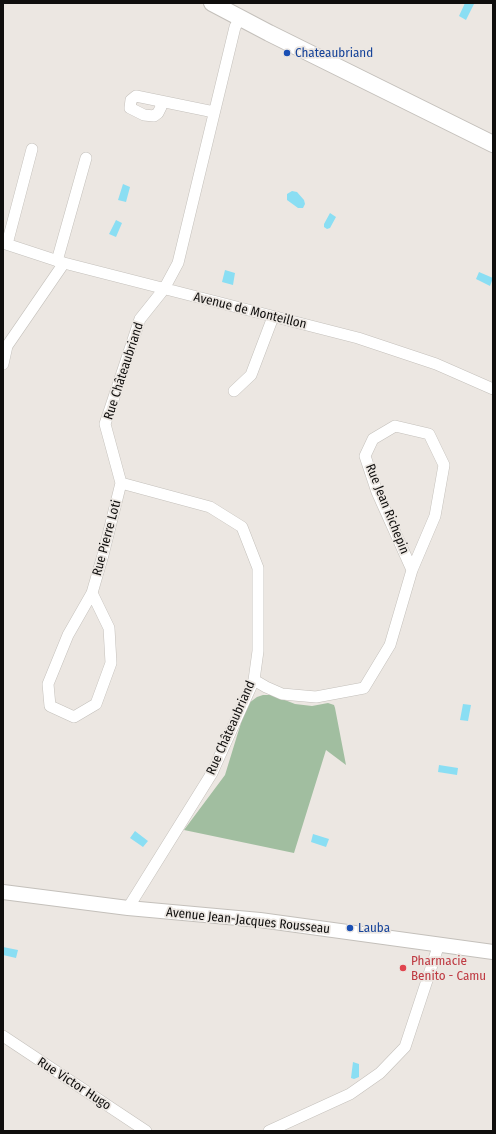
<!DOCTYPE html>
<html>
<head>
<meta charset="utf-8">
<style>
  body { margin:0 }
  #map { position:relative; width:496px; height:1134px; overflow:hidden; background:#ece7e2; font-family:"Fira Sans Condensed",sans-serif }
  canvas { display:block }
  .frame { position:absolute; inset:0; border:4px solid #0f0e0d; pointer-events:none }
</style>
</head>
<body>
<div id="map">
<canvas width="496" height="1134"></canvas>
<div class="frame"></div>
</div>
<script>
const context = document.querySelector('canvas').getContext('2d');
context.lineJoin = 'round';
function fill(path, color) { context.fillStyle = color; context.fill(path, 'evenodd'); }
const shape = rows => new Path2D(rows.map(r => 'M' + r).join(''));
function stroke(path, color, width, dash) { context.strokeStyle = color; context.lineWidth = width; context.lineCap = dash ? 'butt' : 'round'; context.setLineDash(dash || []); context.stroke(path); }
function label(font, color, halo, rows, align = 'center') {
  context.font = font + ' "Fira Sans Condensed",sans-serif'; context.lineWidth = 3.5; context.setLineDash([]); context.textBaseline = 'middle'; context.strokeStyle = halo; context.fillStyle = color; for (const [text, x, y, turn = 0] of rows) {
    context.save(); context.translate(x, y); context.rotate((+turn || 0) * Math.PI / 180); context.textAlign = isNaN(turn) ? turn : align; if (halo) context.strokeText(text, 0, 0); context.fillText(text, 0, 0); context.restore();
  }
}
fill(shape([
  [263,695,272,695,295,704,312,706,328,703,334,705,335,708,346,765,326,750,294,853,184,830,225,775,244,713,249,703,257,697]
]), '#a1bea0');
fill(shape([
  [465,3,472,3,474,4,466,20,459,16],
  [123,184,130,187,126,202,118,200],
  [292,191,297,192,304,200,305,204,303,208,298,208,287,200,287,194],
  [330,213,336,217,330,228,327,229,324,227,324,224],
  [116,220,122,223,116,237,109,234],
  [225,270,235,273,233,285,222,282],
  [479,272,493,278,490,286,476,279],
  [463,704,471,705,468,721,460,720],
  [439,765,458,768,457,775,438,772],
  [135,831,148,841,143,847,130,838],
  [313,834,329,839,326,847,311,842],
  [3,947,18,950,16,958,3,955],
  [353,1062,359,1064,359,1077,354,1079,351,1078]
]), '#8adef3');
const minor = shape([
  [158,101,161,104,161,107,158,113,154,116,144,115,130,108,131,100,136,96,214,112],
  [3,243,64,263,358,338,436,364,493,389],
  [7,244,32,149],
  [57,261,86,158],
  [3,364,7,346,64,263],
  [234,391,251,375,273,317],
  [92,593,109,628,111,663,96,704,74,717,50,706,48,684,68,635,92,593,103,555,121,483],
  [254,680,266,687,282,694,316,697,364,688,390,645,412,570,435,516,444,465,429,434,395,426,373,439,365,456,377,492,412,570],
  [128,908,212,773,254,680,258,651,258,568,242,527,210,507,121,483,105,424,140,319,164,289,178,263,235,27,240,18],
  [3,1036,146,1131],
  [269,1131,350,1094,380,1073,405,1047,439,944]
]);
const tertiary = shape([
  [3,892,128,908,260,920,493,952]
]);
const secondary = shape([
  [212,3,269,33,493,144]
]);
stroke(minor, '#c4c0bb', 12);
stroke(tertiary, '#c4c0bb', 16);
stroke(secondary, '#c4c0bb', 18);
stroke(minor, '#fff', 11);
stroke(tertiary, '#fff', 14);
stroke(secondary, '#fff', 16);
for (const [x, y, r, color] of [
  [287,53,4,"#1a4fb4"],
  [350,928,4,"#1a4fb4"],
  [403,968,4,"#e0444e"]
]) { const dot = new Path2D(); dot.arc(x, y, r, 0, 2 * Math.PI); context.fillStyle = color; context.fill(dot); stroke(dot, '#ece7e2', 1.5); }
label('13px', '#164399', '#ece7e2', [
  ["Chateaubriand",295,53],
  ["Lauba",358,928]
], 'left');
label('13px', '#0f0e0d', '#ece7e2', [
  ["Avenue de Monteillon",250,311,14],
  ["Rue Châteaubriand",124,371,-72],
  ["Rue Jean Richepin",387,509,68],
  ["Rue Pierre Loti",107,538,-75],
  ["Rue Châteaubriand",231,728,-66],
  ["Avenue Jean-Jacques Rousseau",248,921,6],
  ["Rue Victor Hugo",74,1084,33]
]);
label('13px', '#be3a42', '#ece7e2', [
  ["Pharmacie",411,961],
  ["Benito - Camu",411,976]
], 'left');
</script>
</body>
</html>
